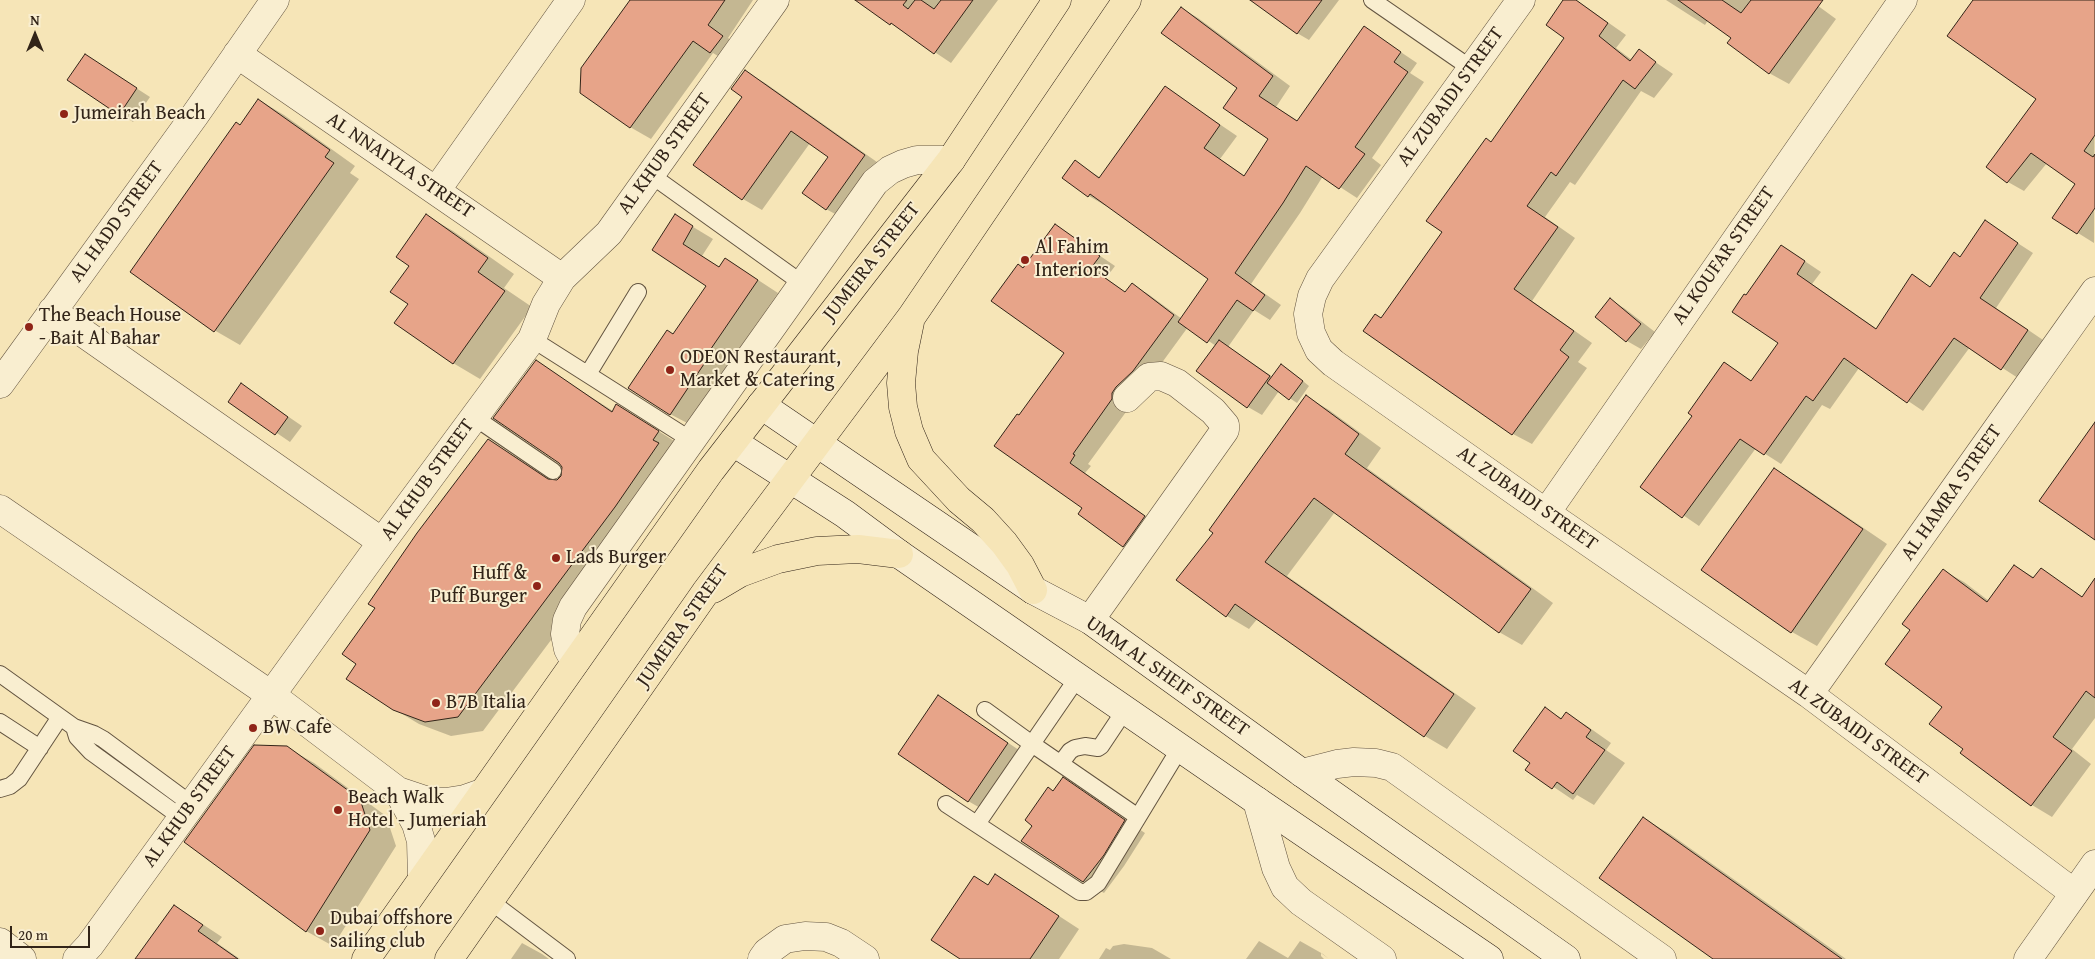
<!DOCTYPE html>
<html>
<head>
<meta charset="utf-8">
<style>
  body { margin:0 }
  #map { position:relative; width:2095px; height:959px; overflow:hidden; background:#f6e5b7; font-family:"Gentium Book Plus",serif }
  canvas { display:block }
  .north { position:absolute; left:10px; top:10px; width:50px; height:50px; -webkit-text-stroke:4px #f9eed0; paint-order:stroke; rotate:0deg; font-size:14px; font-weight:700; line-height:20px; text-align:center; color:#322418 }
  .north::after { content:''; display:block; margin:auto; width:18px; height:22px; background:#322418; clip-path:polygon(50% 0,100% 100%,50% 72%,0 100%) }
  .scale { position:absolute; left:10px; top:926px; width:80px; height:22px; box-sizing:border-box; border:2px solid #322418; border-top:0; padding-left:6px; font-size:15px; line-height:18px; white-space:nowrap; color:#322418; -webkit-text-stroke:4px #f9eed0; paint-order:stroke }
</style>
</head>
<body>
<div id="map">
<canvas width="2095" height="959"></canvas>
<div class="north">N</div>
<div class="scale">20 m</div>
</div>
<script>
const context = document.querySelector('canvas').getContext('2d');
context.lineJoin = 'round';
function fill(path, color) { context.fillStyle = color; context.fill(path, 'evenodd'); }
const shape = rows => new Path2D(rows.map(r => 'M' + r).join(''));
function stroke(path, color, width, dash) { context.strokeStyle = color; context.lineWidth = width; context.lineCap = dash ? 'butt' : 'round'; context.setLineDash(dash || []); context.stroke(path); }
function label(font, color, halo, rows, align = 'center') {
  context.font = font + ' "Gentium Book Plus",serif'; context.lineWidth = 4; context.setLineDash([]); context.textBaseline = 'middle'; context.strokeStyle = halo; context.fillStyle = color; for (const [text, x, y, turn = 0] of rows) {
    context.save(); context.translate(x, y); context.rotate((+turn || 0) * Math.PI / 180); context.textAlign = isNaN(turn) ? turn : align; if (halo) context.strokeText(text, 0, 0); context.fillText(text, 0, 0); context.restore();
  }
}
fill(shape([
  [631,0,753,0,728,38,742,48,731,64,713,53,651,139,630,127],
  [857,0,998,0,951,63],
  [1291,0,1339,0,1309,40,1297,33],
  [1565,0,1576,0,1626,35,1616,48,1632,60,1639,51,1673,74,1654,98,1641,91,1575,185,1570,182,1545,217,1575,238,1532,301,1592,343,1578,362,1587,368,1532,444,1513,434,1365,330,1382,319,1444,232,1492,143,1566,37],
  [1666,0,1810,0,1836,19,1789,84,1769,73,1733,38,1708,20,1705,25],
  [1975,0,2095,0,2094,243,2078,233,2077,183,2047,163,2024,191,2008,182,2038,99],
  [1181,8,1198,18,1290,86,1276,107,1298,121,1365,28,1417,63,1410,73,1424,82,1372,158,1381,165,1357,198,1323,176,1300,213,1251,284,1281,305,1270,320,1254,310,1228,347,1273,377,1288,369,1309,386,1297,403,1279,391,1262,415,1248,407,1198,371,1216,346,1188,327,1088,464,1091,466,1085,473,1160,526,1140,555,1124,546,1084,508,1020,417,1066,353,1024,269,1056,226,1115,266,1106,278,1126,293,1132,285,1148,294,1182,319,1210,278,1107,205,1106,206,1089,196,1063,178,1075,162,1101,178,1165,87,1237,136,1220,159,1245,176,1270,139,1239,87],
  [99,64,150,97,133,122,69,80],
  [745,72,765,83,884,167,846,220,826,209,829,157,810,143,762,210,743,199],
  [259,100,284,115,355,166,350,173,359,179,240,345,214,330,240,126],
  [427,216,453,231,514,274,504,288,532,307,480,379,453,363,409,304,411,266],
  [675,216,713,239,702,256,720,268,726,259,778,293,725,369,728,371,691,425,670,414,674,336,708,286,653,250],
  [1985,222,2033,253,1996,308,2043,340,2018,378,1970,347,1923,411,1859,368,1830,409,1822,405,1781,464,1756,448,1699,526,1642,487,1694,415,1725,363,1752,381,1779,343,1746,297,1797,256,1821,272,1812,284,1877,329,1912,276,1931,287,1961,258],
  [1610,300,1624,308,1655,332,1641,349,1627,341,1597,317],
  [536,362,613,411,641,420,682,446,640,521,483,731,451,736,419,724,394,709,489,440,552,481,557,481,563,477,563,467],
  [242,385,302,426,290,442,230,401],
  [1307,397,1329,410,1381,448,1367,468,1553,603,1522,645,1499,632,1335,512,1287,576,1476,708,1447,749,1425,736,1258,618,1249,629,1227,616,1214,532],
  [1774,470,1799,484,1887,544,1817,646,1792,632,1703,570],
  [2015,566,2035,578,2041,569,2083,597,2095,580,2095,718,2072,749,2091,764,2052,817,2032,805,1962,753,1965,748,1944,706,1912,630,1944,571,1964,582,1989,601],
  [939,697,1028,756,989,813,968,801],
  [1545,709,1563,719,1567,714,1587,726,1611,743,1606,750,1625,763,1594,805,1577,795,1573,800,1527,769,1532,763],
  [286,747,314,763,386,816,396,846,333,946,306,931],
  [1063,779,1145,833,1124,866,1104,893,1083,881,1054,792],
  [1643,818,1670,834,1846,959,1715,959],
  [975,877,989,886,1016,888,1079,929,1059,959,962,959],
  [175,906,222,937,217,943,240,959,136,959],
  [1259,941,1288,958,1300,941,1323,954,1329,959,1321,953,1321,956,1324,959,1246,959],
  [522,943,542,954,549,959,511,959],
  [1124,944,1152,948,1171,959,1099,959,1106,948,1110,950,1113,946]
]), '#0003');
const building = shape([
  [630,0,725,0,708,25,723,36,710,53,693,41,630,128,580,93,581,68,630,0],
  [855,0,907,0,903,5,908,9,915,0,921,0,934,9,941,0,973,0,934,54,891,23,890,25,855,0],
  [1250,0,1322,0,1297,34,1250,0],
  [1563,0,1576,0,1608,23,1599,36,1630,61,1639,49,1656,62,1635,89,1623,80,1556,176,1551,172,1527,206,1558,227,1514,289,1574,331,1560,350,1569,357,1512,435,1363,331,1375,314,1381,318,1442,232,1426,221,1486,138,1491,142,1564,38,1546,25,1563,0],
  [1678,0,1722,0,1741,13,1751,0,1823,0,1769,74,1727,43,1731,38,1678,0],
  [1973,0,2095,0,2095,135,2084,151,2093,157,2095,154,2095,208,2077,234,2052,218,2075,184,2031,153,2007,183,1986,167,2036,99,1947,36,1973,0],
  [1181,7,1273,76,1259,96,1297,121,1364,26,1401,52,1394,62,1408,72,1355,147,1365,154,1339,189,1306,166,1283,203,1235,273,1265,295,1253,311,1237,300,1207,343,1178,322,1208,279,1090,194,1088,197,1062,178,1075,160,1099,178,1165,86,1220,125,1204,148,1244,176,1268,139,1223,108,1237,88,1161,33,1181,7],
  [85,54,137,88,119,115,67,80,85,54],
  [745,70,865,155,826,210,802,193,828,157,791,131,742,200,693,165,742,97,731,89,745,70],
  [258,99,330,150,325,157,334,163,214,332,130,272,236,122,240,125,258,99],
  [426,214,488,258,478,272,505,291,453,364,394,323,408,304,390,292,409,266,396,257,426,214],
  [675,214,693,226,683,244,719,267,725,258,758,280,706,356,708,358,670,415,628,388,667,330,673,334,706,286,652,250,675,214],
  [1985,220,2018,243,1980,298,2028,330,2001,370,1954,338,1907,403,1844,358,1813,401,1806,396,1764,455,1740,439,1682,518,1640,487,1692,416,1688,413,1724,362,1751,381,1778,343,1732,312,1744,294,1746,295,1781,245,1805,261,1797,274,1876,329,1912,274,1930,287,1954,252,1960,257,1985,220],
  [1055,224,1100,256,1091,268,1125,292,1132,283,1174,315,1133,371,1116,387,1112,393,1112,399,1073,454,1075,455,1070,463,1145,516,1123,547,1078,514,1082,508,994,446,1017,414,1019,415,1064,353,991,301,1018,264,1023,268,1055,224],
  [1610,298,1641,324,1626,342,1595,317,1610,298],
  [1219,340,1270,376,1247,408,1196,371,1219,340],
  [536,360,612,412,616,404,659,431,653,440,659,443,615,507,458,717,425,722,393,710,346,679,356,664,342,654,375,608,368,604,417,533,488,439,548,479,557,480,561,476,562,467,559,463,493,418,536,360],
  [1281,364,1303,381,1289,400,1267,383,1281,364],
  [241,383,288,417,275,435,228,402,241,383],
  [1306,395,1359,434,1345,454,1531,589,1499,633,1314,498,1265,562,1454,694,1424,737,1235,604,1226,617,1176,580,1213,533,1209,530,1306,395],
  [2095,422,2095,540,2039,501,2095,422],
  [1774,468,1863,529,1791,633,1701,570,1774,468],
  [2014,565,2033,578,2041,568,2082,597,2095,578,2095,698,2086,691,2053,737,2072,751,2031,806,1960,753,1963,749,1929,724,1942,707,1885,664,1910,630,1902,624,1943,569,1987,602,2014,565],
  [938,695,1008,743,968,802,898,754,938,695],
  [1545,707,1561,719,1566,712,1591,730,1586,737,1605,750,1573,794,1557,782,1552,789,1525,770,1530,763,1513,751,1545,707],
  [254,745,287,746,360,799,370,830,306,932,184,842,254,745],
  [1063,777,1125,820,1104,855,1083,882,1021,841,1032,826,1025,820,1048,787,1053,791,1063,777],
  [1643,817,1842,959,1713,959,1599,878,1643,817],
  [995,874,1059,916,1030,959,960,959,931,940,974,876,988,885,995,874],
  [174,905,203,925,198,931,238,959,135,959,174,905]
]);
fill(building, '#e7a489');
stroke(building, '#322418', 1);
const service = shape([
  [1372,0,1472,69],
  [651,175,803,284],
  [532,339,691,440],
  [588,374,638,292],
  [474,417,553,471],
  [0,674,74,727,94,734,103,739,191,804],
  [985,710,1032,744,1138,817],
  [0,722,40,748],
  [74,727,77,737,91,752,182,818],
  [1061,763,1070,751,1075,748,1085,746,1098,748,1101,746,1125,710],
  [0,789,10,786,19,779,60,717],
  [946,804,1080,892,1086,892,1098,883,1180,748],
  [977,824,1078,677],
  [490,901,567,959]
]);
const minor = shape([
  [1521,0,1320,279,1312,296,1308,314,1311,333,1319,350,1333,363,1546,513,1809,694,2074,893],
  [237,54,562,278],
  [436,191,571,0],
  [52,311,382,542],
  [0,384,195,115,275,0],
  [0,509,271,695,398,791,428,801,446,802,465,799,482,793],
  [1546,513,1903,0],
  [1090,620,1225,430,1225,425,1213,411,1177,383,1161,376,1149,377,1127,398],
  [575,662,568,649,565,634,567,620,573,607,875,182,890,170,903,164,917,160,951,160],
  [1809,694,2095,291],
  [1302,773,1337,764,1354,762,1376,763,1392,767,1662,959],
  [398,791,416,824,421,841,422,878],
  [1257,801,1276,868,1285,887,1301,902,1382,959],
  [0,942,22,959],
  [77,959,90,945,382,542,532,339,546,304,562,278,609,233,775,0],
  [762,959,767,952,785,939,805,936,826,937,841,943,865,959]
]);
const tertiary = shape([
  [2028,959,2095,864]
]);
const secondary = shape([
  [761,405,1033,590,1090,620,1302,773,1566,959],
  [733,442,845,514,899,554,1257,801,1489,959]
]);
const primary = shape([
  [910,322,904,351,901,383,903,407,909,431,921,459,959,500,983,520,1004,543,1020,565,1033,590],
  [713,589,740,573,778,559,817,551,858,549,899,554],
  [366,959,711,470,951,160,1057,0],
  [449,959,705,593,912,316,1127,0]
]);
stroke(service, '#635440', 18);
stroke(minor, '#635440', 29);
stroke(tertiary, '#635440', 29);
stroke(secondary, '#322418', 29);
stroke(primary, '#322418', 29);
stroke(service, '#f9eed0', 16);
stroke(minor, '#f9eed0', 28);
stroke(tertiary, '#f9eed0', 28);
stroke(secondary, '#f9eed0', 28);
stroke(primary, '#f6e5b7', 28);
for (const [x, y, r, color] of [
  [64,114,5,"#8f2418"],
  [1025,260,5,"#8f2418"],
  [29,327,5,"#8f2418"],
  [670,370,5,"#8f2418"],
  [556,558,5,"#8f2418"],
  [537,586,5,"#8f2418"],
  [436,703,5,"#8f2418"],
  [253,728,5,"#8f2418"],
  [338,810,5,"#8f2418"],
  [320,931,5,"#8f2418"]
]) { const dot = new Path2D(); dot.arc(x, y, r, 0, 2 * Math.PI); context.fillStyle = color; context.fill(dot); stroke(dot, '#f9eed0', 2); }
label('20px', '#322418', '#f9eed0', [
  ["AL ZUBAIDI STREET",1451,97,-54],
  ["AL KHUB STREET",665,154,-54],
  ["AL NNAIYLA STREET",400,166,34],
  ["AL HADD STREET",117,222,-54],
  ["AL KOUFAR STREET",1724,256,-55],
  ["JUMEIRA STREET",872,262,-52],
  ["AL KHUB STREET",428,480,-54],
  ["AL HAMRA STREET",1952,493,-55],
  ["AL ZUBAIDI STREET",1527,499,35],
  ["JUMEIRA STREET",683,626,-55],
  ["UMM AL SHEIF STREET",1167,677,35],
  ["AL ZUBAIDI STREET",1858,732,36],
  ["AL KHUB STREET",190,807,-54]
]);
label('20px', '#322418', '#f9eed0', [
  ["Jumeirah Beach",74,114],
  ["Al Fahim",1035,248],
  ["Interiors",1035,271],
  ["The Beach House",39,316],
  ["- Bait Al Bahar",39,339],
  ["ODEON Restaurant,",680,358],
  ["Market & Catering",680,381],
  ["Lads Burger",566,558],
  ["Huff &",527,574,"right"],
  ["Puff Burger",527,597,"right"],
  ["B7B Italia",446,703],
  ["BW Cafe",263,728],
  ["Beach Walk",348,798],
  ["Hotel - Jumeriah",348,821],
  ["Dubai offshore",330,919],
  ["sailing club",330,942]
], 'left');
</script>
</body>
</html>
